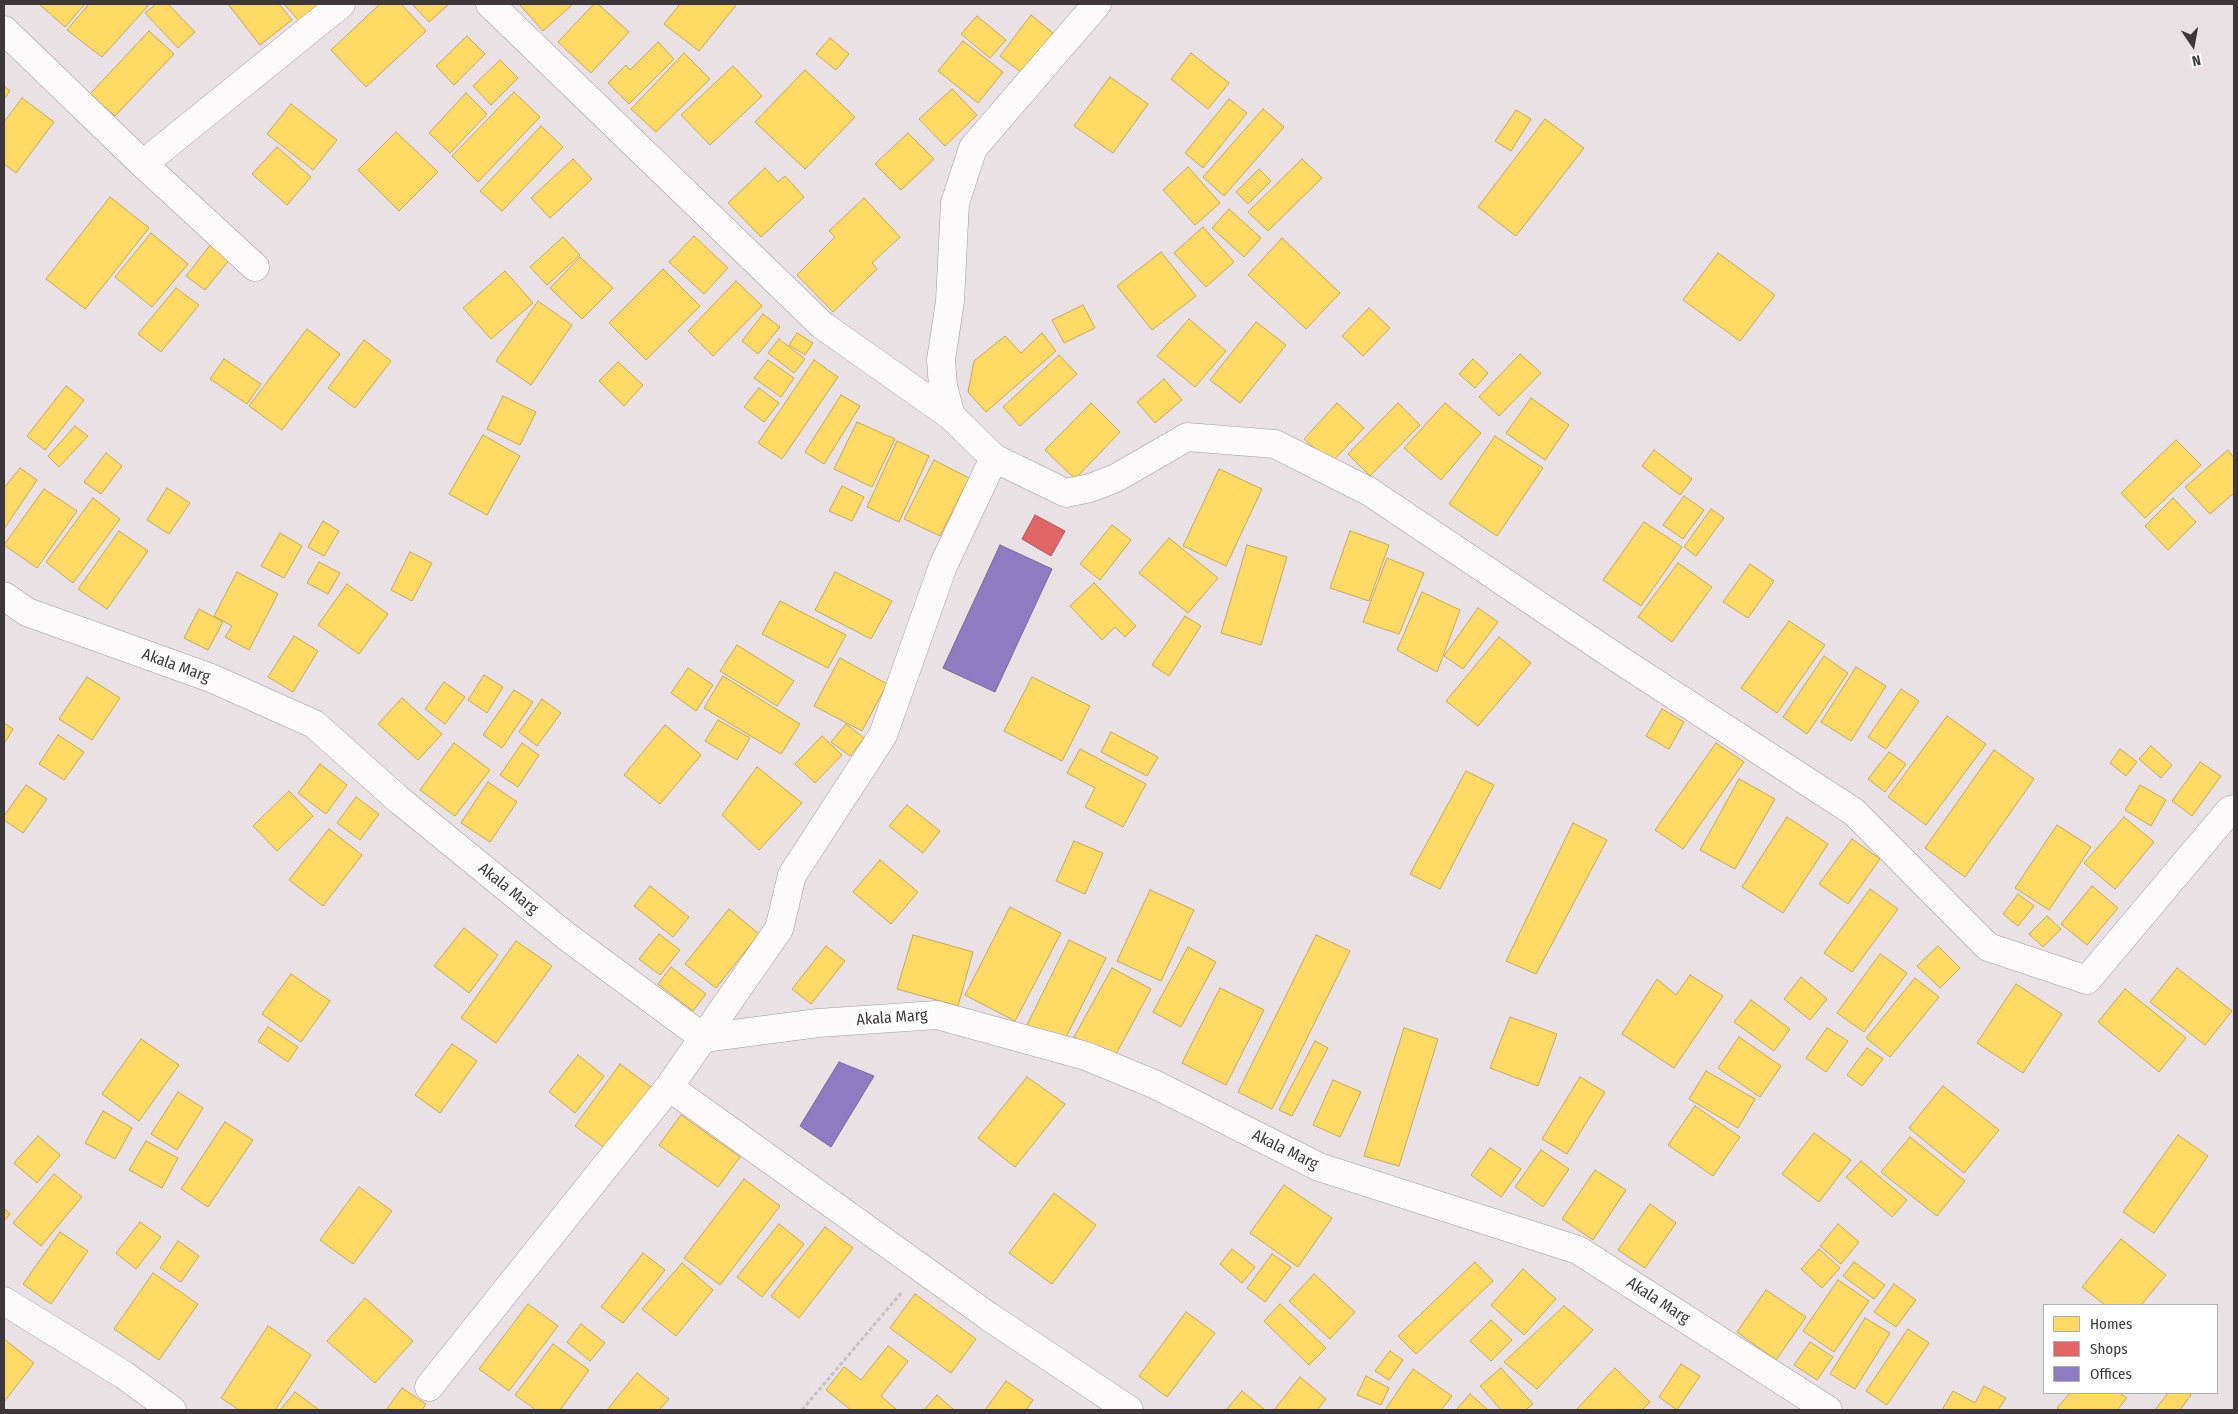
<!DOCTYPE html>
<html>
<head>
<meta charset="utf-8">
<style>
  body { margin:0 }
  #map { position:relative; width:2238px; height:1414px; overflow:hidden; background:#eae1e5; font-family:"Fira Sans Condensed",sans-serif }
  canvas { display:block }
  .frame { position:absolute; inset:0; border:5px solid #3e373a; pointer-events:none }
  .legend { position:absolute; left:2043px; top:1304px; width:175px; height:90px; box-sizing:border-box; background:#fff; border:1px solid #b2afb0; margin:0; padding:6px 9px; list-style:none; font-size:15px; color:#3e373a }
  .legend li { display:flex; align-items:center; gap:10px; height:25px }
  .legend b { width:25px; border:1px solid #b2afb0 }
  .north { position:absolute; left:2168px; top:20px; width:50px; height:50px; -webkit-text-stroke:4px #fff; paint-order:stroke; rotate:168deg; font-size:14px; font-weight:700; line-height:20px; text-align:center; color:#3e373a }
  .north::after { content:''; display:block; margin:auto; width:18px; height:22px; background:#3e373a; clip-path:polygon(50% 0,100% 100%,50% 72%,0 100%) }
</style>
</head>
<body>
<div id="map">
<canvas width="2238" height="1414"></canvas>
<div class="frame"></div>
<ul class="legend">
<li><b style="height:14px;background:#ffd966"></b>Homes</li>
<li><b style="height:14px;background:#e06666"></b>Shops</li>
<li><b style="height:14px;background:#8e7cc3"></b>Offices</li>
</ul>
<div class="north">N</div>
</div>
<script>
const context = document.querySelector('canvas').getContext('2d');
context.lineJoin = 'round';
function fill(path, color) { context.fillStyle = color; context.fill(path, 'evenodd'); }
const shape = rows => new Path2D(rows.map(r => 'M' + r).join(''));
function stroke(path, color, width, dash) { context.strokeStyle = color; context.lineWidth = width; context.lineCap = dash ? 'butt' : 'round'; context.setLineDash(dash || []); context.stroke(path); }
function label(font, color, halo, rows, align = 'center') {
  context.font = font + ' "Fira Sans Condensed",sans-serif'; context.lineWidth = 5; context.setLineDash([]); context.textBaseline = 'middle'; context.strokeStyle = halo; context.fillStyle = color; for (const [text, x, y, turn = 0] of rows) {
    context.save(); context.translate(x, y); context.rotate((+turn || 0) * Math.PI / 180); context.textAlign = isNaN(turn) ? turn : align; if (halo) context.strokeText(text, 0, 0); context.fillText(text, 0, 0); context.restore();
  }
}
const homes = shape([
  [39,4,85,4,65,27,39,4],
  [89,4,145,4,148,6,102,57,67,30,89,4],
  [156,4,168,4,195,32,178,48,145,13,156,4],
  [228,4,279,4,292,20,260,45,228,4],
  [284,4,320,4,300,22,284,4],
  [380,4,401,4,426,31,366,87,331,50,380,4],
  [412,4,449,4,429,22,412,4],
  [519,4,573,4,543,31,519,4],
  [594,4,598,4,629,32,591,73,558,42,594,4],
  [680,4,737,4,699,51,664,24,680,4],
  [1031,15,1053,33,1022,73,1000,56,1031,15],
  [977,16,1006,40,990,58,961,34,977,16],
  [149,31,174,54,115,116,90,94,149,31],
  [467,36,485,54,454,85,436,66,467,36],
  [830,38,849,54,836,70,816,54,830,38],
  [963,41,1003,72,978,103,938,71,963,41],
  [658,42,674,59,629,104,608,83,626,65,630,70,658,42],
  [684,53,710,79,656,132,631,109,684,53],
  [1191,53,1229,83,1208,109,1171,79,1191,53],
  [500,60,518,78,491,105,473,86,500,60],
  [733,66,762,96,710,145,681,115,733,66],
  [805,70,855,117,805,169,755,122,805,70],
  [1110,77,1148,104,1113,153,1074,126,1110,77],
  [4,86,10,91,4,99,4,86],
  [952,89,977,115,945,146,919,119,952,89],
  [514,92,540,117,478,182,452,156,514,92],
  [466,93,487,114,450,153,429,133,466,93],
  [22,98,54,122,16,173,4,164,4,122,22,98],
  [1229,99,1247,113,1203,168,1185,153,1229,99],
  [291,104,337,140,313,170,267,134,291,104],
  [1263,109,1284,127,1224,196,1203,177,1263,109],
  [1516,110,1531,119,1511,151,1495,141,1516,110],
  [1545,119,1584,148,1516,236,1478,207,1545,119],
  [541,126,563,147,502,211,480,191,541,126],
  [396,132,438,172,399,211,358,170,396,132],
  [908,133,934,159,901,190,875,164,908,133],
  [277,147,311,177,287,205,252,174,277,147],
  [573,159,592,179,550,218,531,198,573,159],
  [1302,159,1322,178,1268,231,1248,212,1302,159],
  [1188,167,1220,203,1195,225,1163,190,1188,167],
  [765,168,778,182,785,176,804,197,761,237,728,203,765,168],
  [1259,169,1271,181,1248,204,1236,192,1259,169],
  [110,197,149,228,85,309,46,279,110,197],
  [864,198,900,237,872,263,877,269,833,312,797,275,835,237,829,231,864,198],
  [1229,209,1261,238,1244,257,1212,228,1229,209],
  [1203,227,1234,262,1206,287,1174,253,1203,227],
  [151,233,188,264,152,307,115,277,151,233],
  [694,236,728,268,704,294,669,262,694,236],
  [563,237,580,255,547,285,530,267,563,237],
  [1282,238,1340,293,1306,329,1248,275,1282,238],
  [211,244,230,259,205,290,186,276,211,244],
  [1161,252,1196,296,1152,330,1117,286,1161,252],
  [1718,253,1775,295,1740,341,1683,300,1718,253],
  [580,257,613,288,582,319,550,288,580,257],
  [663,269,700,306,646,360,609,323,663,269],
  [505,271,533,303,491,339,463,308,505,271],
  [736,281,762,306,713,356,688,331,736,281],
  [176,288,199,305,161,352,138,334,176,288],
  [538,301,572,325,531,385,496,361,538,301],
  [1083,305,1095,328,1064,343,1052,320,1083,305],
  [1369,308,1390,328,1363,356,1342,336,1369,308],
  [763,314,780,327,758,354,742,341,763,314],
  [1189,319,1226,351,1195,387,1157,356,1189,319],
  [1256,322,1286,345,1240,403,1210,380,1256,322],
  [307,329,340,354,282,430,249,406,307,329],
  [797,333,813,343,805,355,789,345,797,333],
  [1042,333,1056,351,986,412,968,392,974,361,1005,336,1021,353,1042,333],
  [779,339,805,359,794,373,768,353,779,339],
  [364,340,391,361,355,408,328,388,364,340],
  [1520,354,1541,373,1499,416,1479,397,1520,354],
  [1059,355,1077,374,1020,426,1003,407,1059,355],
  [224,359,261,384,247,404,210,379,224,359],
  [1473,359,1488,373,1475,388,1459,374,1473,359],
  [768,360,794,378,781,397,754,378,768,360],
  [814,360,838,377,782,459,758,443,814,360],
  [618,362,643,385,624,406,599,381,618,362],
  [1164,379,1182,400,1155,423,1137,402,1164,379],
  [66,386,84,400,45,450,27,436,66,386],
  [759,388,779,403,764,422,744,407,759,388],
  [841,395,860,406,824,464,805,452,841,395],
  [503,396,536,412,520,445,487,429,503,396],
  [1531,398,1569,425,1545,460,1506,433,1531,398],
  [1091,403,1120,432,1075,479,1045,450,1091,403],
  [1337,403,1364,428,1331,463,1304,439,1337,403],
  [1398,403,1420,425,1370,476,1348,454,1398,403],
  [1445,403,1481,433,1441,480,1404,448,1445,403],
  [857,422,895,439,872,487,834,469,857,422],
  [75,426,88,436,59,467,48,456,75,426],
  [483,435,520,456,487,515,449,494,483,435],
  [1495,436,1543,468,1497,536,1449,504,1495,436],
  [2176,440,2201,465,2145,518,2121,493,2176,440],
  [897,441,929,456,899,522,867,507,897,441],
  [1654,450,1692,479,1680,495,1642,466,1654,450],
  [2228,450,2234,458,2234,493,2210,514,2185,487,2228,450],
  [106,453,122,466,101,494,84,482,106,453],
  [934,460,969,478,940,536,904,519,934,460],
  [20,468,37,480,4,529,4,488,20,468],
  [1219,469,1262,489,1226,566,1183,546,1219,469],
  [842,486,864,497,852,521,829,511,842,486],
  [167,488,190,503,169,534,147,520,167,488],
  [44,489,77,511,37,568,4,545,44,489],
  [1684,496,1704,510,1683,539,1663,525,1684,496],
  [93,498,120,519,73,583,46,562,93,498],
  [2173,498,2196,522,2168,550,2145,526,2173,498],
  [1711,509,1724,518,1696,556,1684,547,1711,509],
  [323,521,339,531,324,556,308,547,323,521],
  [1644,522,1682,547,1641,606,1603,580,1644,522],
  [1112,525,1131,540,1100,580,1080,564,1112,525],
  [119,531,148,551,107,609,78,589,119,531],
  [1350,531,1389,545,1369,601,1330,588,1350,531],
  [280,533,302,546,284,578,261,566,280,533],
  [1169,538,1218,578,1188,613,1139,573,1169,538],
  [1247,545,1287,557,1261,645,1221,633,1247,545],
  [410,552,432,563,412,601,391,590,410,552],
  [1387,558,1424,573,1399,634,1363,622,1387,558],
  [319,562,340,573,328,594,307,583,319,562],
  [1678,563,1712,587,1672,642,1638,617,1678,563],
  [1750,564,1774,581,1748,618,1723,602,1750,564],
  [237,572,278,594,249,650,225,637,232,626,214,616,237,572],
  [835,572,892,601,871,639,815,610,835,572],
  [1094,583,1136,626,1125,637,1115,627,1102,640,1070,606,1094,583],
  [347,584,388,614,359,654,318,625,347,584],
  [1422,592,1460,610,1437,672,1397,650,1422,592],
  [780,601,846,635,828,668,762,634,780,601],
  [1478,608,1498,622,1463,669,1444,656,1478,608],
  [199,609,223,622,208,650,184,638,199,609],
  [1185,616,1201,626,1169,676,1152,665,1185,616],
  [1789,621,1825,645,1777,713,1741,688,1789,621],
  [294,636,318,651,293,692,268,677,294,636],
  [1499,637,1531,663,1478,726,1446,701,1499,637],
  [737,645,794,681,777,706,720,671,737,645],
  [1824,656,1848,673,1807,734,1783,717,1824,656],
  [840,658,887,684,862,731,814,706,840,658],
  [1856,667,1886,686,1851,741,1821,722,1856,667],
  [688,668,713,685,696,711,671,693,688,668],
  [484,675,503,687,487,713,468,700,484,675],
  [723,676,800,724,781,754,704,708,723,676],
  [87,677,120,698,92,740,59,719,87,677],
  [1032,677,1090,706,1062,761,1004,731,1032,677],
  [444,682,465,697,445,724,425,709,444,682],
  [1901,689,1919,701,1886,749,1868,737,1901,689],
  [514,690,533,702,502,748,483,735,514,690],
  [402,698,442,734,418,760,378,724,402,698],
  [542,699,561,713,537,746,519,732,542,699],
  [1662,709,1684,722,1669,749,1646,736,1662,709],
  [1947,716,1986,744,1926,825,1888,797,1947,716],
  [718,720,750,738,737,760,705,741,718,720],
  [4,723,13,729,4,744,4,723],
  [846,724,864,738,850,756,831,742,846,724],
  [665,725,701,755,660,804,624,775,665,725],
  [1111,732,1158,757,1147,776,1101,752,1111,732],
  [58,735,84,752,64,780,39,764,58,735],
  [822,736,842,755,815,783,795,764,822,736],
  [454,743,490,770,455,816,420,790,454,743],
  [522,743,539,755,518,787,500,775,522,743],
  [1716,743,1744,762,1683,849,1655,830,1716,743],
  [2151,746,2172,765,2161,778,2139,759,2151,746],
  [1080,749,1146,784,1123,827,1085,807,1095,788,1067,773,1080,749],
  [2120,749,2137,762,2126,776,2110,763,2120,749],
  [1994,750,2034,779,1965,877,1925,848,1994,750],
  [1889,752,1906,764,1885,792,1868,779,1889,752],
  [2200,762,2221,776,2192,816,2172,801,2200,762],
  [320,764,347,785,326,814,298,793,320,764],
  [757,767,802,803,759,850,722,815,757,767],
  [1466,771,1494,785,1440,889,1410,874,1466,771],
  [1739,779,1775,799,1735,869,1700,850,1739,779],
  [488,782,517,802,490,842,461,823,488,782],
  [26,785,47,799,23,833,4,820,4,816,26,785],
  [2140,785,2166,800,2151,826,2125,810,2140,785],
  [289,791,313,816,277,851,253,826,289,791],
  [356,797,379,814,360,840,337,823,356,797],
  [907,805,940,831,923,853,889,826,907,805],
  [1787,817,1828,844,1783,913,1742,887,1787,817],
  [2124,817,2154,842,2115,889,2084,863,2124,817],
  [1573,823,1607,840,1536,974,1506,961,1573,823],
  [2057,825,2091,847,2049,910,2015,888,2057,825],
  [329,829,362,855,323,906,289,880,329,829],
  [1852,839,1880,859,1848,904,1819,884,1852,839],
  [1074,841,1103,853,1085,894,1056,881,1074,841],
  [880,860,918,892,891,924,853,892,880,860],
  [650,886,689,917,673,937,634,906,650,886],
  [2092,886,2118,908,2087,945,2061,924,2092,886],
  [1870,889,1898,909,1852,972,1824,953,1870,889],
  [1150,890,1194,910,1161,981,1117,961,1150,890],
  [2018,894,2034,906,2018,926,2003,914,2018,894],
  [1010,907,1061,933,1015,1021,965,995,1010,907],
  [729,909,759,934,716,988,685,964,729,909],
  [2047,916,2061,929,2043,947,2029,934,2047,916],
  [464,928,498,955,469,993,434,966,464,928],
  [659,934,680,950,660,975,639,959,659,934],
  [913,935,973,952,958,1006,897,989,913,935],
  [1316,935,1350,951,1272,1109,1238,1092,1316,935],
  [1069,940,1106,958,1063,1043,1027,1025,1069,940],
  [516,941,552,966,496,1043,461,1018,516,941],
  [826,946,845,961,811,1004,792,989,826,946],
  [1938,946,1960,968,1940,988,1917,966,1938,946],
  [1188,947,1216,962,1181,1027,1153,1012,1188,947],
  [1880,954,1907,973,1864,1032,1837,1013,1880,954],
  [671,967,706,994,693,1011,658,984,671,967],
  [1112,968,1151,989,1114,1058,1074,1037,1112,968],
  [2177,968,2232,1011,2205,1045,2150,1002,2177,968],
  [291,974,330,1001,301,1042,262,1014,291,974],
  [1690,975,1723,996,1674,1068,1622,1034,1657,979,1676,995,1690,975],
  [1801,977,1827,999,1810,1020,1784,999,1801,977],
  [1915,978,1939,997,1890,1057,1866,1038,1915,978],
  [2016,984,2062,1014,2023,1073,1977,1043,2016,984],
  [1220,988,1264,1010,1226,1085,1182,1063,1220,988],
  [2125,989,2186,1038,2159,1072,2098,1022,2125,989],
  [1751,1000,1790,1029,1774,1051,1734,1022,1751,1000],
  [1510,1017,1557,1034,1538,1086,1490,1068,1510,1017],
  [268,1027,298,1047,288,1062,258,1041,268,1027],
  [1404,1028,1438,1039,1399,1166,1364,1156,1404,1028],
  [1827,1028,1848,1041,1826,1072,1806,1058,1827,1028],
  [1739,1037,1781,1066,1760,1097,1718,1068,1739,1037],
  [141,1039,179,1065,139,1121,102,1094,141,1039],
  [1315,1041,1328,1048,1292,1116,1279,1110,1315,1041],
  [452,1044,477,1061,440,1113,415,1095,452,1044],
  [1867,1048,1883,1059,1862,1086,1847,1075,1867,1048],
  [578,1055,604,1076,575,1113,549,1092,578,1055],
  [620,1064,655,1090,610,1152,575,1126,620,1064],
  [1706,1071,1755,1099,1738,1128,1689,1099,1706,1071],
  [1027,1077,1065,1104,1015,1167,978,1138,1027,1077],
  [1580,1077,1605,1092,1567,1154,1542,1139,1580,1077],
  [1333,1080,1361,1092,1340,1137,1313,1125,1333,1080],
  [1943,1086,1999,1130,1964,1173,1909,1128,1943,1086],
  [178,1092,203,1108,177,1150,151,1134,178,1092],
  [1695,1106,1740,1137,1713,1176,1668,1145,1695,1106],
  [103,1111,132,1128,115,1159,85,1143,103,1111],
  [681,1115,740,1157,718,1187,659,1145,681,1115],
  [225,1122,253,1140,208,1207,181,1189,225,1122],
  [1814,1133,1851,1160,1819,1202,1782,1174,1814,1133],
  [2178,1135,2208,1156,2154,1233,2123,1212,2178,1135],
  [38,1136,60,1155,37,1183,14,1163,38,1136],
  [1910,1137,1965,1181,1937,1216,1881,1172,1910,1137],
  [146,1141,178,1158,162,1188,129,1170,146,1141],
  [1490,1148,1521,1169,1501,1197,1471,1175,1490,1148],
  [1541,1150,1569,1169,1543,1207,1515,1187,1541,1150],
  [1861,1161,1907,1200,1892,1217,1846,1177,1861,1161],
  [1595,1170,1626,1190,1593,1240,1562,1219,1595,1170],
  [54,1174,82,1197,41,1246,13,1223,54,1174],
  [744,1179,780,1206,720,1285,684,1258,744,1179],
  [1284,1185,1332,1218,1298,1267,1250,1233,1284,1185],
  [359,1187,392,1211,353,1264,320,1240,359,1187],
  [1054,1193,1096,1225,1052,1284,1009,1253,1054,1193],
  [1650,1204,1676,1223,1645,1268,1618,1250,1650,1204],
  [4,1208,10,1214,4,1221,4,1208],
  [140,1222,161,1237,136,1269,116,1253,140,1222],
  [779,1224,804,1244,762,1297,737,1277,779,1224],
  [1838,1224,1859,1242,1841,1264,1820,1246,1838,1224],
  [825,1227,853,1248,799,1318,771,1296,825,1227],
  [60,1232,88,1251,51,1304,23,1284,60,1232],
  [2121,1239,2166,1275,2141,1305,2105,1305,2082,1287,2121,1239],
  [178,1241,199,1256,181,1282,160,1268,178,1241],
  [1232,1249,1255,1267,1242,1283,1220,1264,1232,1249],
  [1819,1249,1840,1268,1822,1288,1801,1269,1819,1249],
  [643,1253,665,1270,623,1323,601,1307,643,1253],
  [1272,1254,1291,1267,1265,1302,1247,1288,1272,1254],
  [1475,1262,1493,1281,1416,1354,1398,1336,1475,1262],
  [1854,1262,1885,1285,1874,1299,1843,1276,1854,1262],
  [682,1263,713,1290,676,1336,642,1309,682,1263],
  [1523,1269,1556,1299,1524,1335,1491,1305,1523,1269],
  [153,1273,198,1304,159,1360,114,1329,153,1273],
  [1314,1274,1355,1312,1330,1339,1289,1301,1314,1274],
  [1838,1280,1869,1301,1834,1352,1803,1331,1838,1280],
  [1894,1284,1916,1300,1896,1327,1874,1312,1894,1284],
  [1766,1290,1806,1317,1776,1360,1737,1332,1766,1290],
  [915,1294,976,1339,951,1373,890,1328,915,1294],
  [365,1298,413,1341,375,1383,327,1341,365,1298],
  [528,1304,558,1326,509,1391,479,1369,528,1304],
  [1280,1304,1326,1348,1309,1365,1264,1321,1280,1304],
  [1564,1306,1593,1330,1537,1389,1504,1362,1564,1306],
  [1186,1312,1215,1333,1167,1397,1139,1376,1186,1312],
  [1865,1318,1890,1333,1855,1389,1830,1374,1865,1318],
  [1491,1320,1512,1340,1491,1361,1470,1341,1491,1320],
  [581,1324,605,1343,590,1361,567,1342,581,1324],
  [268,1326,311,1355,275,1410,239,1410,221,1398,268,1326],
  [1908,1329,1929,1343,1887,1405,1866,1391,1908,1329],
  [4,1339,34,1363,4,1402,4,1339],
  [1810,1342,1833,1357,1817,1380,1794,1365,1810,1342],
  [553,1344,589,1370,560,1410,536,1410,515,1395,553,1344],
  [888,1346,908,1361,881,1396,897,1410,851,1410,826,1390,844,1367,861,1380,888,1346],
  [1390,1351,1403,1360,1389,1380,1375,1371,1390,1351],
  [1681,1364,1700,1376,1677,1410,1659,1397,1681,1364],
  [1501,1368,1533,1404,1525,1410,1501,1410,1480,1386,1501,1368],
  [1615,1368,1650,1402,1642,1410,1576,1410,1615,1368],
  [1413,1369,1452,1396,1441,1410,1385,1410,1413,1369],
  [637,1373,669,1399,659,1410,607,1410,637,1373],
  [1366,1376,1389,1388,1381,1405,1357,1395,1366,1376],
  [1300,1377,1326,1399,1317,1410,1274,1410,1300,1377],
  [1006,1381,1033,1400,1026,1410,985,1410,1006,1381],
  [1984,1386,2006,1398,1998,1410,1942,1410,1953,1391,1975,1403,1984,1386],
  [402,1388,426,1404,422,1410,386,1410,402,1388],
  [1242,1391,1265,1410,1226,1410,1242,1391],
  [295,1392,319,1410,280,1410,295,1392],
  [2070,1393,2120,1393,2127,1398,2117,1410,2060,1410,2057,1408,2070,1393],
  [2168,1393,2187,1393,2191,1395,2180,1410,2155,1410,2168,1393],
  [1470,1394,1488,1410,1456,1410,1470,1394],
  [937,1395,954,1410,924,1410,937,1395]
]);
fill(homes, '#ffd966');
stroke(homes, '#c5a859', 1);
const shops = shape([
  [1035,515,1065,531,1051,556,1022,539,1035,515]
]);
fill(shops, '#e06666');
stroke(shops, '#af5859', 1);
const offices = shape([
  [1000,545,1052,569,995,692,943,668,1000,545],
  [839,1062,874,1076,831,1147,800,1126,839,1062]
]);
fill(offices, '#8e7cc3');
stroke(offices, '#76679a', 1);
const street = shape([
  [490,4,822,325,951,416,994,458,1066,493,1090,488,1116,478,1187,437,1275,444,1370,492,1623,662,1854,812,1988,947,2087,980,2230,810,2234,809],
  [4,30,143,164,341,4],
  [143,164,255,267],
  [951,416,943,386,941,360,950,301,955,203,973,148,1097,4],
  [669,1087,988,1316,1129,1410],
  [4,1301,124,1375,172,1410],
  [429,1387,669,1087,779,929,792,875,883,735,943,566,994,458]
]);
const secondary = shape([
  [4,596,27,612,211,678,314,724,398,799,566,936,704,1038,818,1023,937,1015,1086,1056,1154,1084,1319,1167,1578,1250,1828,1410]
]);
stroke(street, '#a29c9f', 29);
stroke(secondary, '#a29c9f', 29);
stroke(shape([
  [802,1410,902,1292]
]), '#c6c2c4', 3, [4, 2.5]);
stroke(street, '#fcfafb', 28);
stroke(secondary, '#fcfafb', 28);
label('16px', '#3e373a', '#fff', [
  ["Akala Marg",176,666,20],
  ["Akala Marg",508,889,39],
  ["Akala Marg",892,1018,-4],
  ["Akala Marg",1285,1150,26],
  ["Akala Marg",1658,1301,33]
]);
</script>
</body>
</html>
